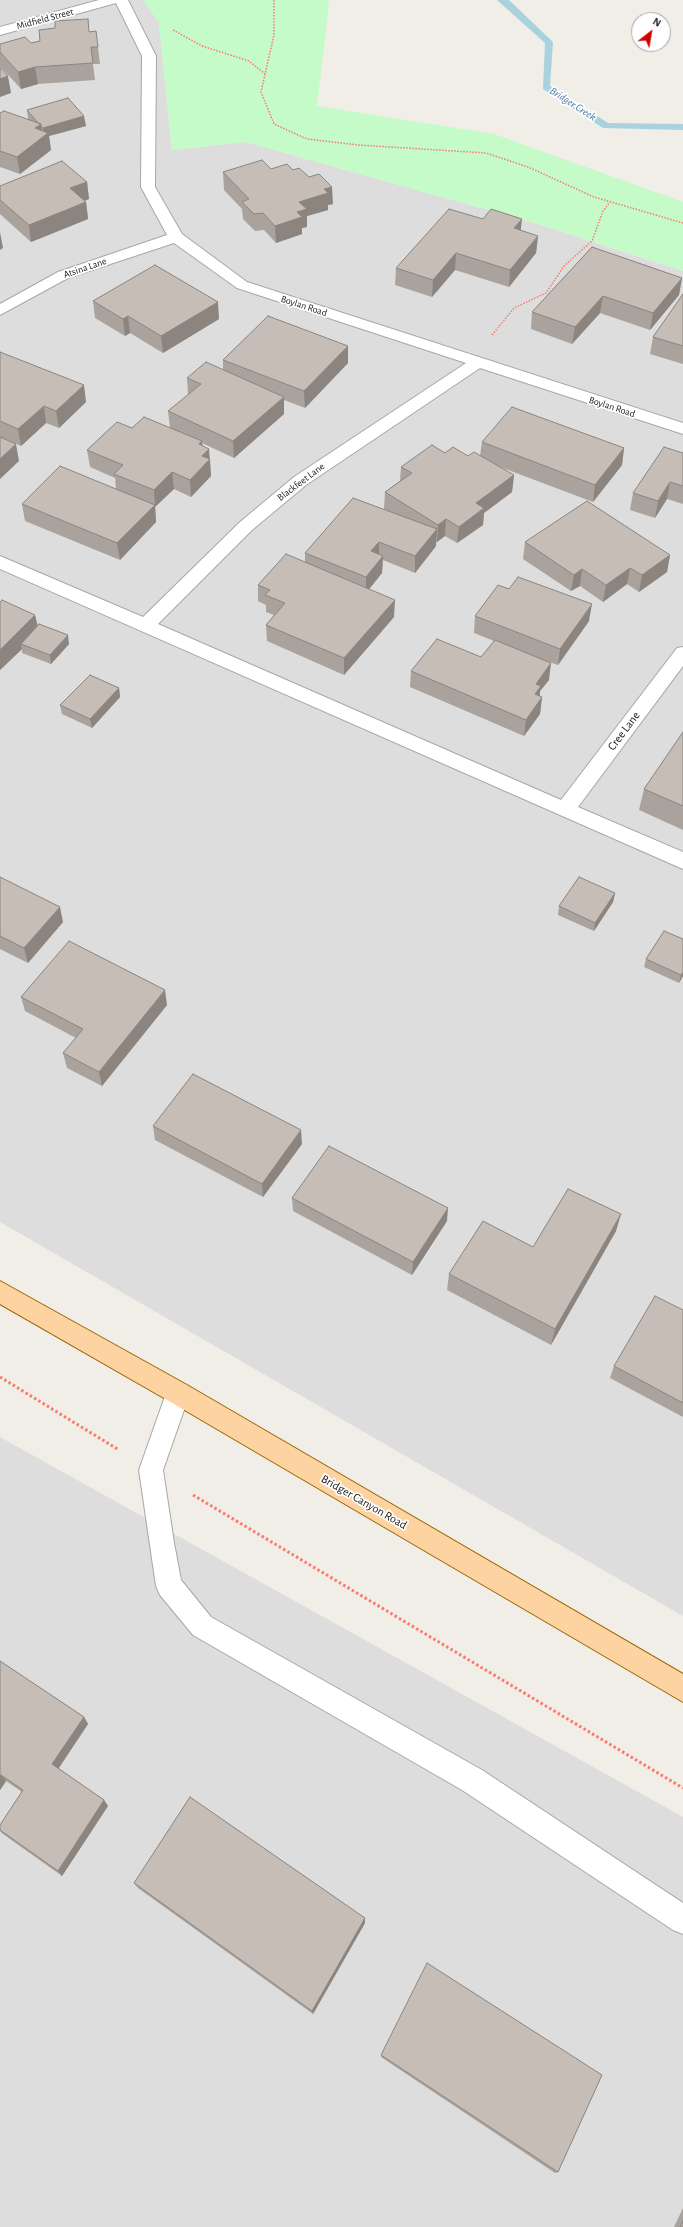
<!DOCTYPE html>
<html>
<head>
<meta charset="utf-8">
<style>
  body { margin:0 }
  #map { position:relative; width:683px; height:2227px; overflow:hidden; background:#f1ede7; font-family:"Alegreya Sans",sans-serif }
  canvas { display:block }
  .north { position:absolute; left:631px; top:12px; width:40px; height:40px; box-sizing:border-box; background:#fff; border:1px solid #a6a6a6; border-radius:50%; rotate:31deg; font-size:11px; font-weight:700; line-height:16px; text-align:center; color:#202020 }
  .north::after { content:''; display:block; margin:auto; width:14px; height:18px; background:#d00104; clip-path:polygon(50% 0,100% 100%,50% 72%,0 100%) }
</style>
</head>
<body>
<div id="map">
<canvas width="683" height="2227"></canvas>
<div class="north">N</div>
</div>
<script>
const context = document.querySelector('canvas').getContext('2d');
context.lineJoin = 'round';
function fill(path, color) { context.fillStyle = color; context.fill(path, 'evenodd'); }
const shape = rows => new Path2D(rows.map(r => 'M' + r).join(''));
function stroke(path, color, width, dash) { context.strokeStyle = color; context.lineWidth = width; context.lineCap = dash ? 'butt' : 'round'; context.setLineDash(dash || []); context.stroke(path); }
function label(font, color, halo, rows, align = 'center') {
  context.font = font + ' "Alegreya Sans",sans-serif'; context.lineWidth = 3.5; context.setLineDash([]); context.textBaseline = 'middle'; context.strokeStyle = halo; context.fillStyle = color; for (const [text, x, y, turn = 0] of rows) {
    context.save(); context.translate(x, y); context.rotate((+turn || 0) * Math.PI / 180); context.textAlign = isNaN(turn) ? turn : align; if (halo) context.strokeText(text, 0, 0); context.fillText(text, 0, 0); context.restore();
  }
}
fill(shape([
  [0,0,143,0,159,22,172,150,246,142,538,224,683,271,683,1616,0,1222],
  [0,1437,683,1817,683,2227,0,2227]
]), '#dedddd');
fill(shape([
  [143,0,327,0,329,4,317,106,494,134,683,202,683,271,538,224,246,142,172,150,159,23]
]), '#c5fac9');
fill(shape([
  [497,0,509,0,553,42,550,86,608,123,683,124,683,130,603,128,543,89,545,43,497,0]
]), '#a8d3de');
const minor = shape([
  [99,0,128,0,156,56,155,187,182,234,247,282,683,423,683,434,480,368,306,485,252,530,158,624,561,800,677,648,683,647,683,666,578,807,683,852,683,869,0,569,0,556,143,617,240,522,294,477,466,363,237,288,174,243,68,278,0,315,0,304,58,272,167,235,141,187,142,56,116,3,0,35,0,27,99,0],
  [178,1382,187,1385,190,1393,163,1470,174,1543,181,1580,211,1617,482,1770,683,1903,683,1934,673,1930,462,1790,193,1635,160,1595,156,1586,139,1470,169,1385,178,1382]
]);
const major = shape([
  [0,1281,187,1385,683,1674,683,1702,169,1401,0,1304,0,1281]
]);
stroke(minor, '#a7a7a7', 2);
stroke(major, '#9c6601', 2);
stroke(shape([
  [274,0,274,35,261,92,274,124,307,139,358,145,486,153,528,167,594,197,683,223],
  [173,30,202,46,249,61,265,74],
  [492,335,514,308,546,293,564,266,592,241,603,211,610,202]
]), '#f97b6f', 1.5, [1.5, 1.5]);
stroke(shape([
  [0,1377,119,1450],
  [193,1495,683,1788]
]), '#f97b6f', 3, [2.5, 2.5]);
fill(minor, '#fff');
fill(major, '#fcd3a1');
fill(shape([
  [96,31,100,64,93,64,95,80,38,84,21,89,0,66,0,44,31,43,40,41,89,32],
  [27,110,86,126,49,136,51,150,20,174,0,167,0,113,29,120,28,119],
  [271,169,293,170,333,204,328,205,328,210,307,216,307,227,302,228,302,234,276,243,264,230,255,231,243,219,242,209,224,190,223,172],
  [87,182,89,199,84,201,86,202,88,219,31,242,0,214,0,186],
  [521,231,538,236,536,253,509,287,455,270,432,297,395,285,396,268],
  [592,247,682,278,679,295,650,330,600,313,572,344,531,329,532,312],
  [683,294,683,364,650,354,653,337],
  [93,301,219,319,163,353,130,333,125,336,95,318],
  [348,346,348,363,305,408,284,400,284,414,234,458,202,443,203,446,210,459,211,476,191,497,174,489,155,507,155,506,156,522,120,560,25,521,22,504,116,489,115,478,90,467,87,450,132,428,170,428,168,411,188,395,187,378,223,370,223,360],
  [0,352,86,402,59,428,46,423,21,446,0,437],
  [482,442,624,448,622,465,593,502,495,465,514,475,512,492,484,513,483,525,457,543,445,536,437,542,436,542,436,546,415,573,383,560,382,573,369,589,394,617,344,675,267,641,266,625,274,615,266,612,266,605,258,601,258,585,305,562,305,553,388,511,384,509,385,492,400,481,401,467,445,453,468,456,480,456],
  [683,453,683,504,667,499,655,518,630,510,633,493],
  [525,542,670,555,667,572,639,592,627,584,603,602,580,586,571,591,523,559],
  [0,603,35,615,37,625,69,644,51,664,22,653,22,649,0,670],
  [475,616,589,621,558,665,544,660,549,680,540,691,540,696,542,697,540,714,524,736,410,687,411,671,481,657,494,641,474,633],
  [119,688,120,697,92,728,62,714,60,705],
  [683,732,683,830,639,810,644,789],
  [0,877,63,922,28,963,0,949],
  [615,893,613,902,594,931,558,915,559,906],
  [664,931,683,976,679,983,644,967,646,959],
  [21,997,167,1005,102,1086,67,1068,63,1053,76,1038,25,1011],
  [153,1126,302,1144,263,1197,155,1140],
  [292,1198,447,1221,412,1275,293,1211],
  [616,1231,551,1345,447,1290,449,1274,533,1247],
  [683,1310,683,1417,610,1378,614,1366],
  [0,1661,84,1717,88,1724,58,1768,104,1800,108,1806,62,1876,3,1834,0,1831,0,1825,22,1792,6,1781,0,1790],
  [134,1883,365,1918,365,1923,313,2014,138,1888],
  [381,2055,558,2172,555,2173,381,2057],
  [683,2208,683,2227,674,2227]
]), '#aaa39d');
fill(shape([
  [35,67,38,84,21,89,18,72],
  [8,76,11,93,0,97,0,79],
  [84,116,86,126,49,136,51,150,20,174,17,157,35,128,41,124,43,138,44,137,43,128],
  [87,182,89,199,72,206,70,188],
  [332,187,333,204,328,205,328,210,307,216,307,227,302,228,302,234,276,243,275,226,297,212,299,202,324,189],
  [86,202,88,219,31,242,29,225],
  [522,219,520,236,514,228],
  [0,232,3,248,0,250],
  [538,236,536,253,509,287,510,270],
  [456,253,455,270,432,297,433,280],
  [682,278,679,295,650,330,653,313],
  [603,296,600,313,572,344,575,327],
  [218,302,219,319,163,353,161,336],
  [128,316,130,333,125,336,123,319],
  [348,346,348,363,305,408,304,391],
  [84,385,86,402,59,428,56,411],
  [284,397,284,414,234,458,233,441],
  [44,406,46,423,21,446,18,429],
  [202,441,203,454,209,449,211,476,191,497,190,480,199,444],
  [16,444,19,461,0,479,0,459],
  [624,448,622,465,593,502,595,485],
  [172,472,174,489,155,507,154,490],
  [514,475,512,492,484,513,483,525,457,543,459,527,476,503],
  [670,482,667,499,655,518,658,501],
  [155,505,156,522,120,560,117,543],
  [446,519,445,536,437,542,438,525],
  [437,529,436,546,415,573,415,556],
  [379,542,379,559,371,551],
  [670,555,667,572,639,592,642,575],
  [383,556,382,573,366,593,366,577],
  [630,568,627,584,603,602,606,585],
  [582,569,580,586,571,591,574,575],
  [395,600,394,617,344,675,344,658],
  [592,604,589,621,558,665,560,649],
  [35,615,39,631,21,644,22,649,0,670,0,650],
  [68,635,69,644,51,664,50,655],
  [551,663,549,680,540,691,539,702,542,697,540,714,524,736,526,720,536,684],
  [119,688,120,697,92,728,90,719],
  [615,893,613,902,594,931,595,923],
  [60,907,63,922,28,963,24,948],
  [683,972,683,976,679,983,681,975],
  [165,990,167,1005,102,1086,99,1072],
  [301,1130,302,1144,263,1197,262,1184],
  [448,1208,447,1221,412,1275,413,1262],
  [621,1214,616,1231,551,1345,555,1329],
  [84,1717,88,1724,57,1771,52,1764],
  [1,1775,6,1781,0,1790,0,1776],
  [104,1800,108,1806,62,1876,58,1871],
  [365,1918,365,1923,313,2014,312,2011]
]), '#8b847f');
const building = shape([
  [88,19,89,32,96,31,98,47,91,47,93,63,35,67,18,72,0,52,0,44,25,37,31,43,40,41,39,30,55,28,55,21,88,19],
  [0,67,8,76,0,79,0,67],
  [68,98,84,116,43,128,41,126,41,124,38,123,27,110,68,98],
  [4,111,41,124,35,128,48,133,17,157,0,151,0,113,4,111],
  [262,160,271,169,287,164,293,170,299,168,309,177,319,174,332,187,324,189,328,193,299,202,307,209,297,212,302,217,275,226,263,213,254,214,242,202,249,199,223,172,262,160],
  [62,161,87,182,70,188,86,202,29,225,0,200,0,186,62,161],
  [449,209,483,219,491,209,522,219,514,228,538,236,510,270,456,253,433,280,396,268,449,209],
  [592,247,682,278,653,313,603,296,575,327,532,312,592,247],
  [155,265,218,302,161,336,128,316,123,319,93,301,155,265],
  [683,294,683,346,653,337,683,294],
  [268,316,348,346,304,391,223,360,268,316],
  [0,352,84,385,56,411,44,406,18,429,0,421,0,352],
  [206,362,284,397,233,441,168,411,201,384,187,378,206,362],
  [512,407,624,448,595,485,482,442,512,407],
  [144,417,202,441,199,444,209,449,202,456,210,459,190,480,172,472,154,490,114,474,123,465,87,450,117,422,132,428,144,417],
  [0,437,16,444,0,459,0,437],
  [432,445,445,453,453,447,468,456,474,452,514,475,476,503,484,508,459,527,446,519,438,525,385,492,412,473,401,467,432,445],
  [664,447,683,453,683,486,670,482,658,501,633,493,664,447],
  [60,466,155,505,117,543,22,504,60,466],
  [353,498,437,529,415,556,379,542,371,551,383,556,366,577,305,553,353,498],
  [587,501,670,555,642,575,630,568,606,585,582,569,574,575,525,542,587,501],
  [286,554,395,600,344,658,266,625,285,603,265,595,270,590,258,585,286,554],
  [518,577,592,604,560,649,475,616,498,585,509,589,518,577],
  [2,600,35,615,0,650,0,603,2,600],
  [39,624,68,635,50,655,21,644,39,624],
  [437,639,481,657,495,640,551,663,536,684,541,686,535,694,542,697,526,720,411,671,437,639],
  [90,675,119,688,90,719,60,705,90,675],
  [683,732,683,806,644,789,683,732],
  [0,877,60,907,24,948,0,936,0,877],
  [579,877,615,893,595,923,559,906,579,877],
  [664,931,683,939,683,972,681,975,646,959,664,931],
  [69,941,165,990,99,1072,63,1053,83,1029,21,997,69,941],
  [193,1074,301,1130,262,1184,153,1126,193,1074],
  [329,1146,448,1208,413,1262,292,1198,329,1146],
  [568,1189,621,1214,555,1329,449,1274,483,1221,533,1247,568,1189],
  [655,1296,683,1310,683,1403,614,1366,655,1296],
  [0,1661,84,1717,52,1764,104,1800,58,1871,0,1830,0,1825,23,1790,1,1775,0,1776,0,1661],
  [190,1797,365,1918,312,2011,134,1883,190,1797],
  [427,1963,602,2075,558,2172,381,2055,427,1963],
  [683,2221,683,2227,680,2227,683,2221]
]);
fill(building, '#c6bdb6');
stroke(building, '#8b847f', 1);
label('10px', '#202020', '#fff', [
  ["Midfield Street",45,19,-15],
  ["Atsina Lane",85,268,-19],
  ["Boylan Road",304,306,18],
  ["Boylan Road",612,407,18],
  ["Blackfeet Lane",301,482,-37]
]);
label('italic 11px', '#497aa9', '#fff', [
  ["Bridger Creek",573,104,33]
]);
label('12px', '#202020', '#fff', [
  ["Cree Lane",624,731,-53],
  ["Bridger Canyon Road",364,1502,30]
]);
</script>
</body>
</html>
